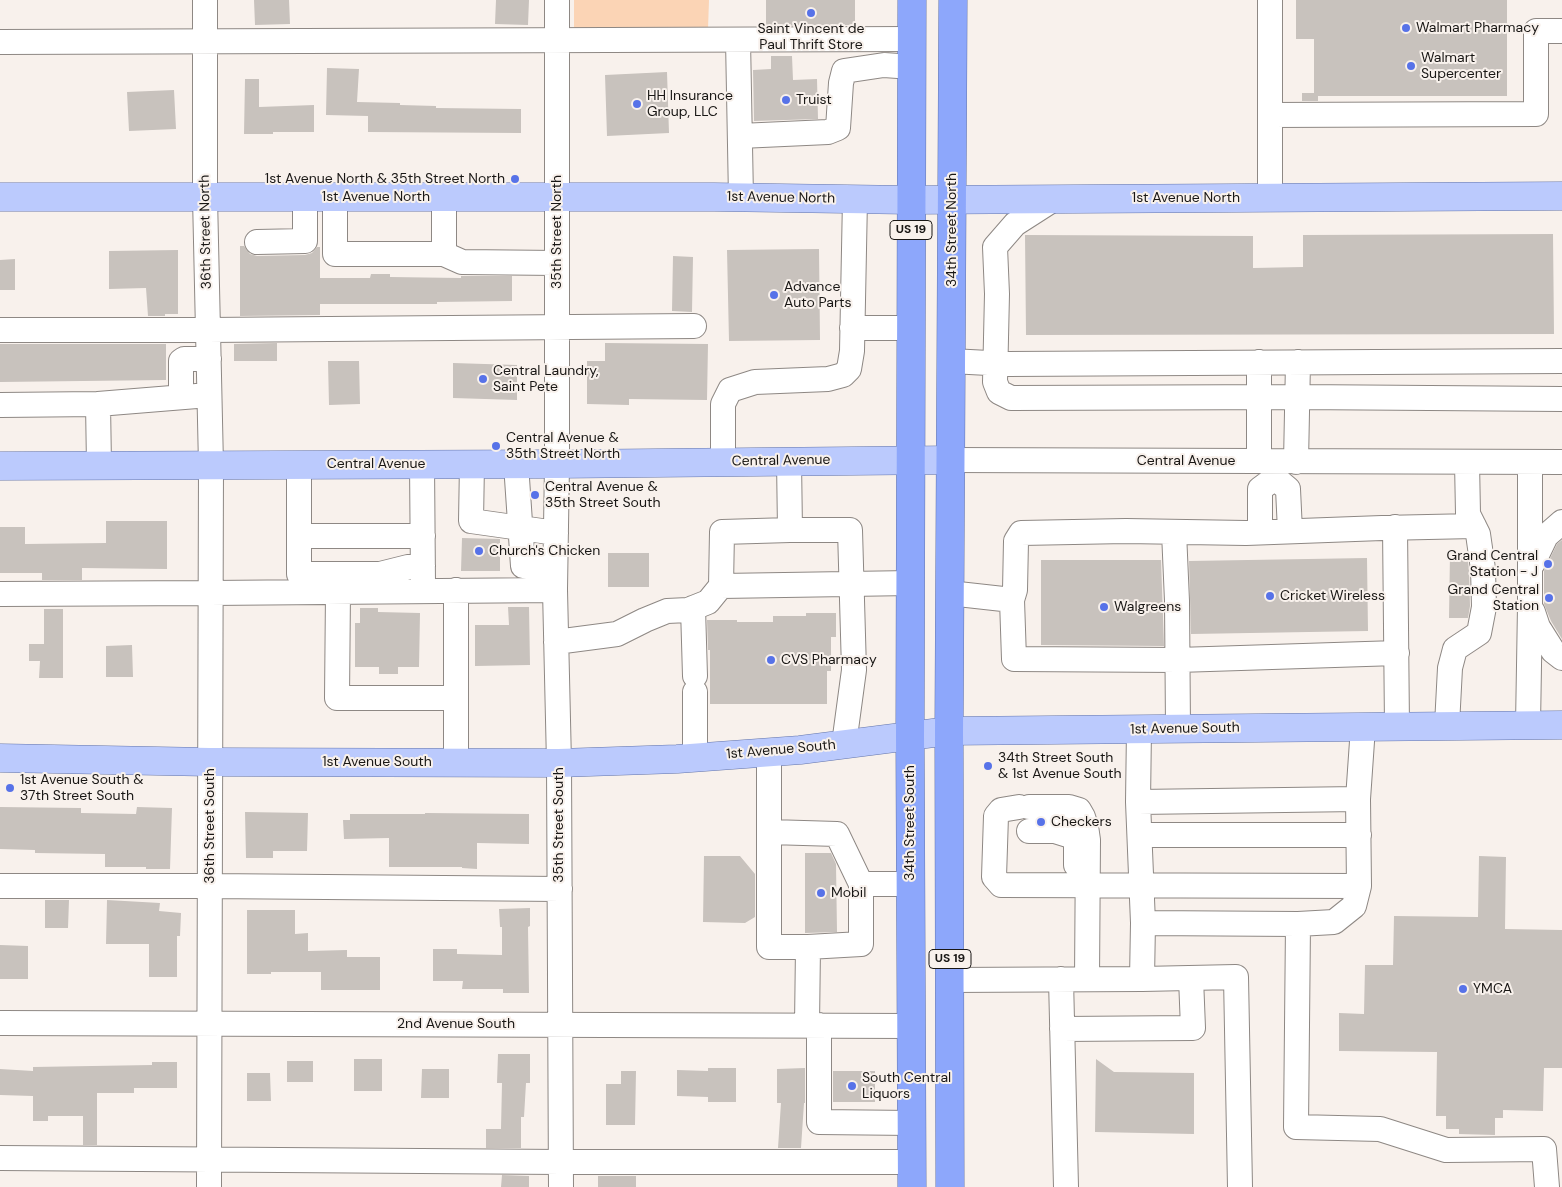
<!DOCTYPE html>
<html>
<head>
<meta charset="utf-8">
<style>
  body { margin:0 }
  canvas { display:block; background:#f8f1ec }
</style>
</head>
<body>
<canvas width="1562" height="1187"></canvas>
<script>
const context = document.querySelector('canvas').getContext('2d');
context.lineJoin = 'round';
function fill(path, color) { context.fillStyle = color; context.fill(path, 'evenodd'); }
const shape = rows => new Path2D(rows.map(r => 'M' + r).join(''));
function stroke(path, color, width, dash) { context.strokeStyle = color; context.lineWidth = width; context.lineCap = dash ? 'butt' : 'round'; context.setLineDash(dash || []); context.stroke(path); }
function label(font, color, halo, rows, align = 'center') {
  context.font = font + ' "DM Sans",sans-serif'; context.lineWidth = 4; context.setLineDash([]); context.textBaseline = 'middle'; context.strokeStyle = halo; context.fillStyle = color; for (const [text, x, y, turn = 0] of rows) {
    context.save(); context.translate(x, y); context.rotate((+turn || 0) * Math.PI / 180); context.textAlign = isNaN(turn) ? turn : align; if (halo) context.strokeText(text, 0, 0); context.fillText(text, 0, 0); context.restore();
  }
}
fill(shape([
  [574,0,709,0,708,29,576,30,574,27]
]), '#fbd4b5');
fill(shape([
  [254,0,289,0,290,24,255,25],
  [496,0,529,0,528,25,495,24],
  [766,0,855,0,855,25,766,26],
  [1296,0,1507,0,1507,96,1318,96,1318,101,1302,101,1302,93,1314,93,1314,39,1296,39],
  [771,56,792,56,793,80,817,79,818,119,754,121,753,70,771,69],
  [327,68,359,69,357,102,400,103,400,105,436,106,436,108,521,109,521,133,368,132,368,116,326,115],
  [667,72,669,133,607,136,605,75],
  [245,79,259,79,259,107,314,105,314,132,273,132,273,134,244,134],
  [174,90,176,129,129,131,127,92],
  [1553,234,1554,334,1026,335,1025,235,1253,236,1253,268,1303,267,1303,235],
  [240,246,244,246,250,254,257,256,305,255,312,253,317,247,320,247,320,278,370,278,371,274,390,274,390,277,461,278,461,276,512,276,512,301,437,302,437,304,320,304,320,315,240,316],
  [819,249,820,340,729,341,727,250],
  [178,250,178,314,165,314,165,316,148,316,146,288,109,289,109,251],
  [673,256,693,257,692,312,672,311],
  [15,259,15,290,0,290,0,260],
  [277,343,277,361,234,361,234,344],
  [605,343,708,344,707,400,629,399,629,405,587,404,587,361,605,361],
  [0,344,166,344,166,380,0,382],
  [328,361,359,361,360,404,329,405],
  [453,363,517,365,517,400,453,398],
  [106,521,167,521,167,569,82,568,82,580,42,580,42,573,0,573,0,527,25,527,25,544,106,543],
  [462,538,500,539,500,571,461,571],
  [1562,540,1562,639,1551,621,1544,604,1544,571,1557,544],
  [608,553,649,553,649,587,608,587],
  [1450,553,1467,553,1469,570,1470,606,1468,618,1449,618],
  [1367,558,1368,631,1191,634,1189,561],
  [1041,560,1161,560,1164,646,1041,645],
  [508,607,529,607,530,665,475,666,475,625,509,625],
  [360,608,378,608,378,612,420,613,419,667,398,667,398,674,379,674,379,667,355,667,355,623,360,623],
  [44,609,63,609,63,678,39,678,40,661,29,661,29,644,44,644],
  [806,613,836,613,836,637,831,637,831,671,827,671,827,704,710,704,710,650,708,650,707,620,737,620,737,622,773,622,773,616,806,616],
  [132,645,133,677,106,677,106,646],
  [0,807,81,808,81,813,136,814,137,807,172,808,170,869,146,869,146,867,105,867,105,854,35,853,35,850,0,849],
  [245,812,308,813,307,851,273,851,273,858,246,858],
  [425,813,529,814,529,844,477,843,477,869,462,868,462,867,389,867,389,838,344,839,343,820,350,820,350,814,425,814],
  [805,853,831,853,836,864,837,932,805,933],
  [704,856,740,856,755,874,755,917,745,923,703,922],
  [1479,856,1506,857,1505,929,1562,930,1562,1068,1544,1068,1543,1111,1503,1110,1503,1118,1495,1118,1495,1135,1459,1134,1459,1129,1446,1129,1446,1116,1436,1116,1437,1052,1339,1051,1339,1013,1364,1014,1365,965,1393,965,1394,916,1478,917],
  [45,900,69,900,68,928,45,928],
  [107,900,160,903,159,911,181,913,180,936,177,936,177,977,149,977,149,944,106,944],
  [530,908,530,926,528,927,529,993,503,993,503,989,462,989,463,981,433,981,433,949,457,949,457,954,502,955,502,927,500,927,499,909],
  [247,910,295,910,295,934,308,933,308,951,347,950,347,957,380,957,380,990,321,990,321,972,271,972,271,974,247,974],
  [0,945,28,946,28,979,0,979],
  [498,1054,530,1054,530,1083,526,1083,524,1117,521,1117,521,1148,486,1148,486,1129,501,1129,502,1083,497,1083],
  [354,1059,382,1059,382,1091,354,1091],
  [1096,1059,1114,1072,1194,1073,1194,1134,1095,1132],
  [287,1061,313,1061,313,1082,287,1082],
  [152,1062,177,1062,177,1088,134,1088,134,1093,97,1093,97,1145,83,1145,83,1116,48,1116,48,1121,33,1121,33,1096,0,1095,0,1069,33,1071,33,1067,152,1065],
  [708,1068,736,1068,736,1102,708,1102,708,1097,677,1096,677,1070,708,1071],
  [805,1068,805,1103,804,1103,801,1148,778,1148,781,1103,777,1103,777,1069],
  [422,1069,449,1069,449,1098,421,1098],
  [621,1071,636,1071,635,1125,606,1125,606,1084,621,1084],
  [833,1071,875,1071,875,1102,833,1102],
  [247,1073,270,1073,271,1101,247,1101],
  [502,1175,529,1176,529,1187,501,1187],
  [598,1176,636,1176,636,1187,598,1187]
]), '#c8c2bd');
const minor = shape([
  [205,0,205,197,211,465,209,1187],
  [557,0,557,464,555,590,559,763,561,1187],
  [738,40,741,198],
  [0,42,912,39],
  [1270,115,1536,114,1536,31,1562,31],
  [740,136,828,132,838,128,841,83,844,71,884,65,912,67],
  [335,197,335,254,444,254,462,262,557,263],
  [444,197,444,254],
  [1270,198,1270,0],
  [1054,199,1015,224,995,247,997,294,995,382,999,392,1011,398,1297,397,1562,399],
  [257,242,305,241,305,197],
  [852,328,911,328],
  [0,330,208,330,694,326],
  [951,361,1007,364,1562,361],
  [181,397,181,361,184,359,209,359],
  [0,405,98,404],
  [950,460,1562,462],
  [1259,461,1259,362],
  [723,462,723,404,730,390,755,382,828,379,843,375,849,369,852,351,855,199],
  [1296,462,1298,362],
  [422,464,423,582],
  [472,464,471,521,556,533],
  [516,464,523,566,555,568],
  [99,465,98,404,209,395],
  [299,465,299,574,380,574,408,567,423,566],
  [1275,478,1288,489,1290,531],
  [1395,527,1397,726],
  [790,530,850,530,854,670,844,744],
  [1174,532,1177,601,1178,728],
  [1260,532,1260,489,1275,478],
  [299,536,423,536],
  [1533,563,1546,536,1562,522],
  [721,586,911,583],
  [456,590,456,762],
  [338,592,337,698,456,698],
  [949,593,1012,600],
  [0,594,210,593,555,590],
  [693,608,695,676],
  [1533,612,1538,627,1553,651,1562,658],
  [556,642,617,634,645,620,667,611,688,610,708,602,721,586,722,532,790,530,789,461],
  [1397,653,1178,660,1014,659,1012,600,1015,590,1016,541,1021,533,1126,531,1246,533,1382,528,1474,526],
  [695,692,695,758],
  [1447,725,1450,668,1455,649,1479,633,1484,607,1483,569,1478,534,1468,514,1467,462],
  [1528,725,1530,606,1530,462],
  [769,752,769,947,808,947,807,1025],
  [1138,802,1358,799],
  [1019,807,1001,810,996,816,994,877,1001,885,1359,886],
  [1029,807,1069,807,1079,810,1083,817,1086,826,1088,840,1087,979],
  [1029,831,1055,831,1071,836,1076,842,1076,865],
  [770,832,837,834,861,884,911,884],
  [1140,835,1359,835],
  [0,886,209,886,560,889],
  [1143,923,1298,924,1334,922,1354,906,1359,886,1358,799,1363,727],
  [1298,924,1296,1127,1380,1129,1446,1150,1544,1149,1547,1187],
  [808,947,861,944,861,884],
  [1061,979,1066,1187],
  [1142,979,1236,977,1240,1187],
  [950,980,1142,979,1143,923,1138,802,1139,729],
  [0,1023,911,1026],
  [819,1025,819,1122,912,1123],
  [1062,1029,1193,1028,1191,978],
  [0,1158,561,1162,912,1162]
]);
const major = shape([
  [0,197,714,197,911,200,1562,196],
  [0,466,557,464,950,460],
  [0,758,210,762,559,763,677,759,800,750,949,731,1562,725]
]);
const highway = shape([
  [912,1187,910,735,912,0],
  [950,1187,949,731,953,0]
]);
stroke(minor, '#8e8884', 26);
stroke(major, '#6475aa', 29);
stroke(highway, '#6475aa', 29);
stroke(minor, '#fff', 24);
stroke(major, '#bbcafd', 28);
stroke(highway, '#8da7fb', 28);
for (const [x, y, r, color] of [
  [811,13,5,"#5772e8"],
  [1406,28,5,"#5772e8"],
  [1411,66,5,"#5772e8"],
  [786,100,5,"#5772e8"],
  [637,104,5,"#5772e8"],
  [515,179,5,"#5772e8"],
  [774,295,5,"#5772e8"],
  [483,379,5,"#5772e8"],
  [496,446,5,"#5772e8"],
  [535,495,5,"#5772e8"],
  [479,551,5,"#5772e8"],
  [1548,564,5,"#5772e8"],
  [1270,596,5,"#5772e8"],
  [1549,598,5,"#5772e8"],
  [1104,607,5,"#5772e8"],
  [771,660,5,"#5772e8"],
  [988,766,5,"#5772e8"],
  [10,788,5,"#5772e8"],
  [1041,822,5,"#5772e8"],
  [821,893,5,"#5772e8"],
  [1463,989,5,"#5772e8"],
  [852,1086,5,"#5772e8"]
]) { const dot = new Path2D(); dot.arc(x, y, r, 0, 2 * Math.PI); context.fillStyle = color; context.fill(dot); stroke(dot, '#f8f1ec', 2); }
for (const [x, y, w] of [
  [911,230,42],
  [950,959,42]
]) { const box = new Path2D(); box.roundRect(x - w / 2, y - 9.5, w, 19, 4); context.fillStyle = '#f8f1ec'; context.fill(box); stroke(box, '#191715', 1); }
label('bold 12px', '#191715', null, [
  ["US 19",911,230],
  ["US 19",950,959]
]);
label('14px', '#191715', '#f8f1ec', [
  ["Walmart Pharmacy",1416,28],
  ["Saint Vincent de",811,29,"center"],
  ["Paul Thrift Store",811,45,"center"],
  ["Walmart",1421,58],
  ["Supercenter",1421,74],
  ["HH Insurance",647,96],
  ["Group, LLC",647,112],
  ["Truist",796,100],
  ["1st Avenue North & 35th Street North",505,179,"right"],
  ["Advance",784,287],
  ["Auto Parts",784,303],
  ["Central Laundry,",493,371],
  ["Saint Pete",493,387],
  ["Central Avenue &",506,438],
  ["35th Street North",506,454],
  ["Central Avenue &",545,487],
  ["35th Street South",545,503],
  ["Church's Chicken",489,551],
  ["Grand Central",1538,556,"right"],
  ["Station - J",1538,572,"right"],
  ["Grand Central",1539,590,"right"],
  ["Station",1539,606,"right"],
  ["Cricket Wireless",1280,596],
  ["Walgreens",1114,607],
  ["CVS Pharmacy",781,660],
  ["34th Street South",998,758],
  ["& 1st Avenue South",998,774],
  ["1st Avenue South &",20,780],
  ["37th Street South",20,796],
  ["Checkers",1051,822],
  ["Mobil",831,893],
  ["YMCA",1473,989],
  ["South Central",862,1078],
  ["Liquors",862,1094]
], 'left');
label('14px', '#191715', '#f8f1ec', [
  ["1st Avenue North",376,197],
  ["1st Avenue North",781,198,1],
  ["1st Avenue North",1186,198],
  ["34th Street North",952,230,-90],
  ["36th Street North",206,232,-91],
  ["35th Street North",557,232,-90],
  ["Central Avenue",781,461,-1],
  ["Central Avenue",1186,461],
  ["Central Avenue",376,464],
  ["1st Avenue South",1185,729,-1],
  ["1st Avenue South",781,750,-5],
  ["1st Avenue South",377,762],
  ["34th Street South",910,823,-90],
  ["35th Street South",559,825,-90],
  ["36th Street South",210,826,-90],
  ["2nd Avenue South",456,1024]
]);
</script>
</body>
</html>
